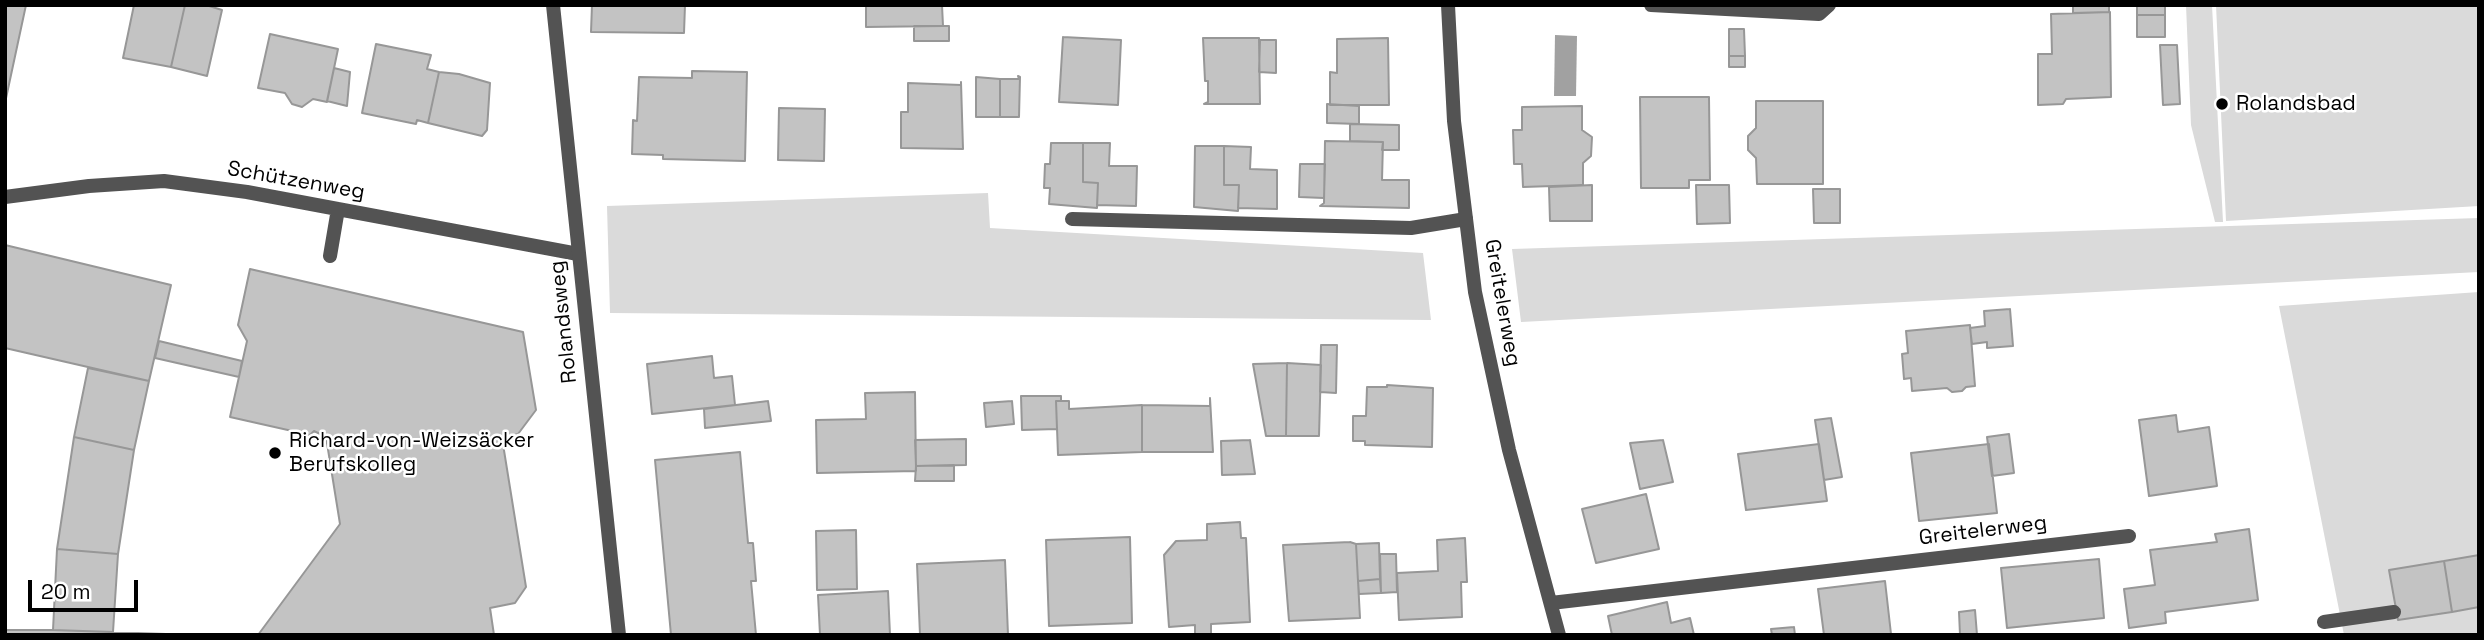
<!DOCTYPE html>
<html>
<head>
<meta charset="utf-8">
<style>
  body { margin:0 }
  #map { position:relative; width:2484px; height:640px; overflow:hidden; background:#fff; font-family:"Space Grotesk",sans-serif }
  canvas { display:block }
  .frame { position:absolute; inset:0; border:7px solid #000; pointer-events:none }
  .scale { position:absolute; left:28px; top:580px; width:110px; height:32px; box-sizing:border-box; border:4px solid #000; border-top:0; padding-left:9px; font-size:21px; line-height:24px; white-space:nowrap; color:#000; -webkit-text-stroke:5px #fff; paint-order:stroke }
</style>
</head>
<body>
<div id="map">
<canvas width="2484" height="640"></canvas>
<div class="frame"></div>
<div class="scale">20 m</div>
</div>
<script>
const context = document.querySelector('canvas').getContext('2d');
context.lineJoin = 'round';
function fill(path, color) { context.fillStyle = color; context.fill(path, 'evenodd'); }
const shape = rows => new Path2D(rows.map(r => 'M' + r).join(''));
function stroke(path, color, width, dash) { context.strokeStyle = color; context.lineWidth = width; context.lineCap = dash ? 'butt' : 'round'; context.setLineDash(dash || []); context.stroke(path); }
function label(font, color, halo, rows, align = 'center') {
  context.font = font + ' "Space Grotesk",sans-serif'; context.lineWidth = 5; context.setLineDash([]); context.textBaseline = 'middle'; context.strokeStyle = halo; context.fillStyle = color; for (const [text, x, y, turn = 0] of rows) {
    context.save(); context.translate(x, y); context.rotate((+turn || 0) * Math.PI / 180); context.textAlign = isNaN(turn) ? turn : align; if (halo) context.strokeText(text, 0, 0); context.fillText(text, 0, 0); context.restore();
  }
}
fill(shape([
  [2186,5,2212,5,2223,222,2215,222,2191,125],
  [2216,5,2479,5,2479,206,2226,221],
  [988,193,990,228,1423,253,1431,320,610,313,607,206],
  [2479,218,2479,272,1521,322,1512,249],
  [2479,292,2479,635,2344,635,2279,306]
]), '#dadada');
fill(shape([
  [1555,35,1577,36,1576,96,1554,96]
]), '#a1a1a1');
const building = shape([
  [5,5,26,5,5,103,5,5],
  [134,5,185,5,171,67,123,58,134,5],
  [185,5,206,5,222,10,207,76,171,67,185,5],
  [592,5,685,5,684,33,591,32,592,5],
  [866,5,942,5,943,26,866,27,866,5],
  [2073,5,2109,5,2109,12,2073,13,2073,5],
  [2137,5,2165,5,2165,15,2137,15,2137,5],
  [2110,12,2111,97,2066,99,2063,104,2038,105,2038,54,2052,54,2051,14,2110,12],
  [2137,15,2165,15,2165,37,2137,37,2137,15],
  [914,26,949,26,949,41,914,41,914,26],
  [1729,29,1744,29,1745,56,1729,56,1729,29],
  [270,34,338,49,327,102,313,99,302,107,292,104,285,93,258,88,270,34],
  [1063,37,1121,40,1118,105,1059,102,1063,37],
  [1203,38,1259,38,1260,104,1204,104,1208,102,1208,81,1205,81,1203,38],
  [1388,38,1389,105,1330,105,1330,72,1337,73,1337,39,1388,38],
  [1260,40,1276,40,1276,73,1259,72,1260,40],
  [376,44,431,55,427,69,439,72,428,123,417,120,416,124,362,113,376,44],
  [2160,45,2177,45,2180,104,2163,105,2160,45],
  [1729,56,1745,56,1745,67,1729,67,1729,56],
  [334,68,350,72,347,106,327,101,334,68],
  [692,71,747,72,745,161,663,159,663,155,632,154,633,120,637,121,639,77,692,78,692,71],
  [439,72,459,74,490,83,487,130,482,136,428,123,439,72],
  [1018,76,1020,77,1019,117,1000,117,1000,79,1019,79,1018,76],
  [976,77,1000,79,1000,117,976,117,976,77],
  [961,82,963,149,901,148,901,112,908,112,908,83,961,85,961,82],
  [1640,97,1709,97,1710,180,1689,180,1689,188,1641,188,1640,97],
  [1756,101,1823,101,1823,184,1757,184,1756,158,1748,150,1748,136,1756,128,1756,101],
  [1327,104,1359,106,1359,124,1327,123,1327,104],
  [1582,106,1582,130,1592,137,1591,156,1583,163,1583,185,1523,187,1522,164,1514,164,1513,130,1522,130,1522,107,1582,106],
  [779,108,825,109,824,161,778,160,779,108],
  [1350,124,1399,125,1399,150,1382,150,1383,142,1350,141,1350,124],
  [1325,141,1383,142,1382,180,1409,180,1409,208,1320,206,1324,203,1325,141],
  [1051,143,1083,143,1083,182,1098,183,1097,208,1049,204,1050,188,1044,188,1045,164,1050,164,1051,143],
  [1083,143,1110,143,1109,166,1137,166,1136,206,1097,205,1098,183,1083,182,1083,143],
  [1195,146,1224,146,1224,185,1239,185,1238,211,1194,207,1195,146],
  [1224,146,1251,147,1250,169,1277,170,1277,209,1238,208,1239,185,1224,185,1224,146],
  [1300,164,1325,164,1324,198,1299,197,1300,164],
  [1592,185,1592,221,1550,221,1549,187,1592,185],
  [1696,185,1729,185,1730,223,1697,224,1696,185],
  [1813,189,1840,189,1840,223,1814,223,1813,189],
  [5,245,171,285,149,381,5,348,5,245],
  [250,269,523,332,536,410,518,434,502,438,526,587,515,603,490,608,494,635,258,635,340,524,326,437,314,431,310,435,230,417,247,341,238,325,250,269],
  [2010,309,2013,346,1987,348,1987,342,1972,344,1970,328,1985,326,1984,311,2010,309],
  [1970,325,1975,386,1966,387,1962,391,1952,392,1947,388,1912,391,1911,378,1904,379,1902,354,1908,353,1906,331,1970,325],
  [159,341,242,361,239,377,155,358,159,341],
  [1321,345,1337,345,1336,393,1320,392,1321,345],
  [712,356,714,378,732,376,735,405,652,414,647,364,712,356],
  [1287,363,1321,365,1319,436,1286,436,1287,363],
  [1287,363,1286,436,1266,436,1253,364,1287,363],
  [88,368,149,381,134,450,74,437,88,368],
  [1387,385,1433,388,1432,447,1365,445,1365,441,1353,441,1353,416,1366,416,1367,387,1387,387,1387,385],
  [915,392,916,471,817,473,816,420,866,419,865,393,915,392],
  [1021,396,1061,396,1061,401,1056,401,1057,429,1022,430,1021,396],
  [1210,398,1213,452,1142,452,1142,405,1210,406,1210,398],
  [768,401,771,421,705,428,704,409,768,401],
  [1012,401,1014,424,986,427,984,403,1012,401],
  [1056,401,1069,401,1069,409,1142,405,1142,452,1058,455,1056,401],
  [2176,415,2178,432,2209,427,2217,486,2149,496,2139,420,2176,415],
  [1831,418,1842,477,1824,480,1815,420,1831,418],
  [2009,434,2014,473,1992,476,1987,437,2009,434],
  [74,437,134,450,118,554,57,549,74,437],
  [966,439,966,465,916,466,915,440,966,439],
  [1250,440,1255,474,1222,475,1221,441,1250,440],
  [1663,440,1673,482,1640,489,1630,443,1663,440],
  [1819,444,1827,501,1746,510,1738,454,1819,444],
  [1989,444,1997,513,1919,521,1911,453,1989,444],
  [740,452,748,543,753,543,756,581,751,581,756,635,671,635,655,460,740,452],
  [954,465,954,481,915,481,916,466,954,465],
  [1646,494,1659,549,1596,563,1582,509,1646,494],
  [1240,522,1241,538,1246,538,1250,622,1211,624,1211,635,1195,635,1195,625,1169,627,1164,555,1176,541,1207,540,1207,524,1240,522],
  [2249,529,2258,600,2165,612,2166,623,2129,628,2124,589,2155,585,2150,550,2217,542,2215,534,2249,529],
  [856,530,857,589,817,590,816,531,856,530],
  [1130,537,1132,623,1049,626,1046,540,1130,537],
  [1465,538,1467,582,1461,582,1462,617,1399,620,1397,573,1438,571,1437,540,1465,538],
  [1350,542,1356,544,1360,618,1289,621,1283,545,1350,542],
  [1379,543,1380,579,1358,581,1356,544,1379,543],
  [57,549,118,554,113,632,53,630,57,549],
  [1380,554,1396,554,1397,592,1381,593,1380,554],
  [2479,555,2479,607,2452,612,2444,561,2479,555],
  [2099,559,2104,618,2007,628,2001,568,2099,559],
  [1005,560,1008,635,920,635,917,564,1005,560],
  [2444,561,2452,612,2398,620,2389,570,2444,561],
  [1380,579,1381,593,1359,594,1358,581,1380,579],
  [1885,581,1891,634,1824,635,1818,589,1885,581],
  [888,591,890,635,820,635,818,595,888,591],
  [1667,602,1671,623,1690,618,1694,635,1612,635,1608,616,1667,602],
  [1975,610,1977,635,1960,635,1959,612,1975,610],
  [1794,627,1795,635,1772,635,1771,629,1794,627],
  [5,630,53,630,194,635,5,635,5,630]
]);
fill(building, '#c3c3c3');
stroke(building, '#979797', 2);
stroke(shape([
  [5,197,89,186,164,181,247,192,578,254],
  [1072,219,1411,228,1466,219],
  [330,256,338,209],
  [2324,622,2394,612]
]), '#535353', 14);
stroke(shape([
  [553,5,619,635],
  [1448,5,1454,121,1475,292,1509,450,1559,635],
  [1651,5,1819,14,1829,5],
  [1551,603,2129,536]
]), '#535353', 14);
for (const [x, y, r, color] of [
  [2222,104,7,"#000"],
  [275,453,7,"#000"]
]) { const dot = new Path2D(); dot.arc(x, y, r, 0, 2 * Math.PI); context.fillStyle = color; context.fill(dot); stroke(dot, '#fff', 2.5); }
label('21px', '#000', '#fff', [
  ["Rolandsbad",2236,104],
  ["Richard-von-Weizsäcker",289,441],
  ["Berufskolleg",289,465]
], 'left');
label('21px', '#000', '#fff', [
  ["Schützenweg",296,181,10],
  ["Greitelerweg",1502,303,80],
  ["Rolandsweg",564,322,-96],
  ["Greitelerweg",1983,531,-7]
]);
</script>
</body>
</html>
